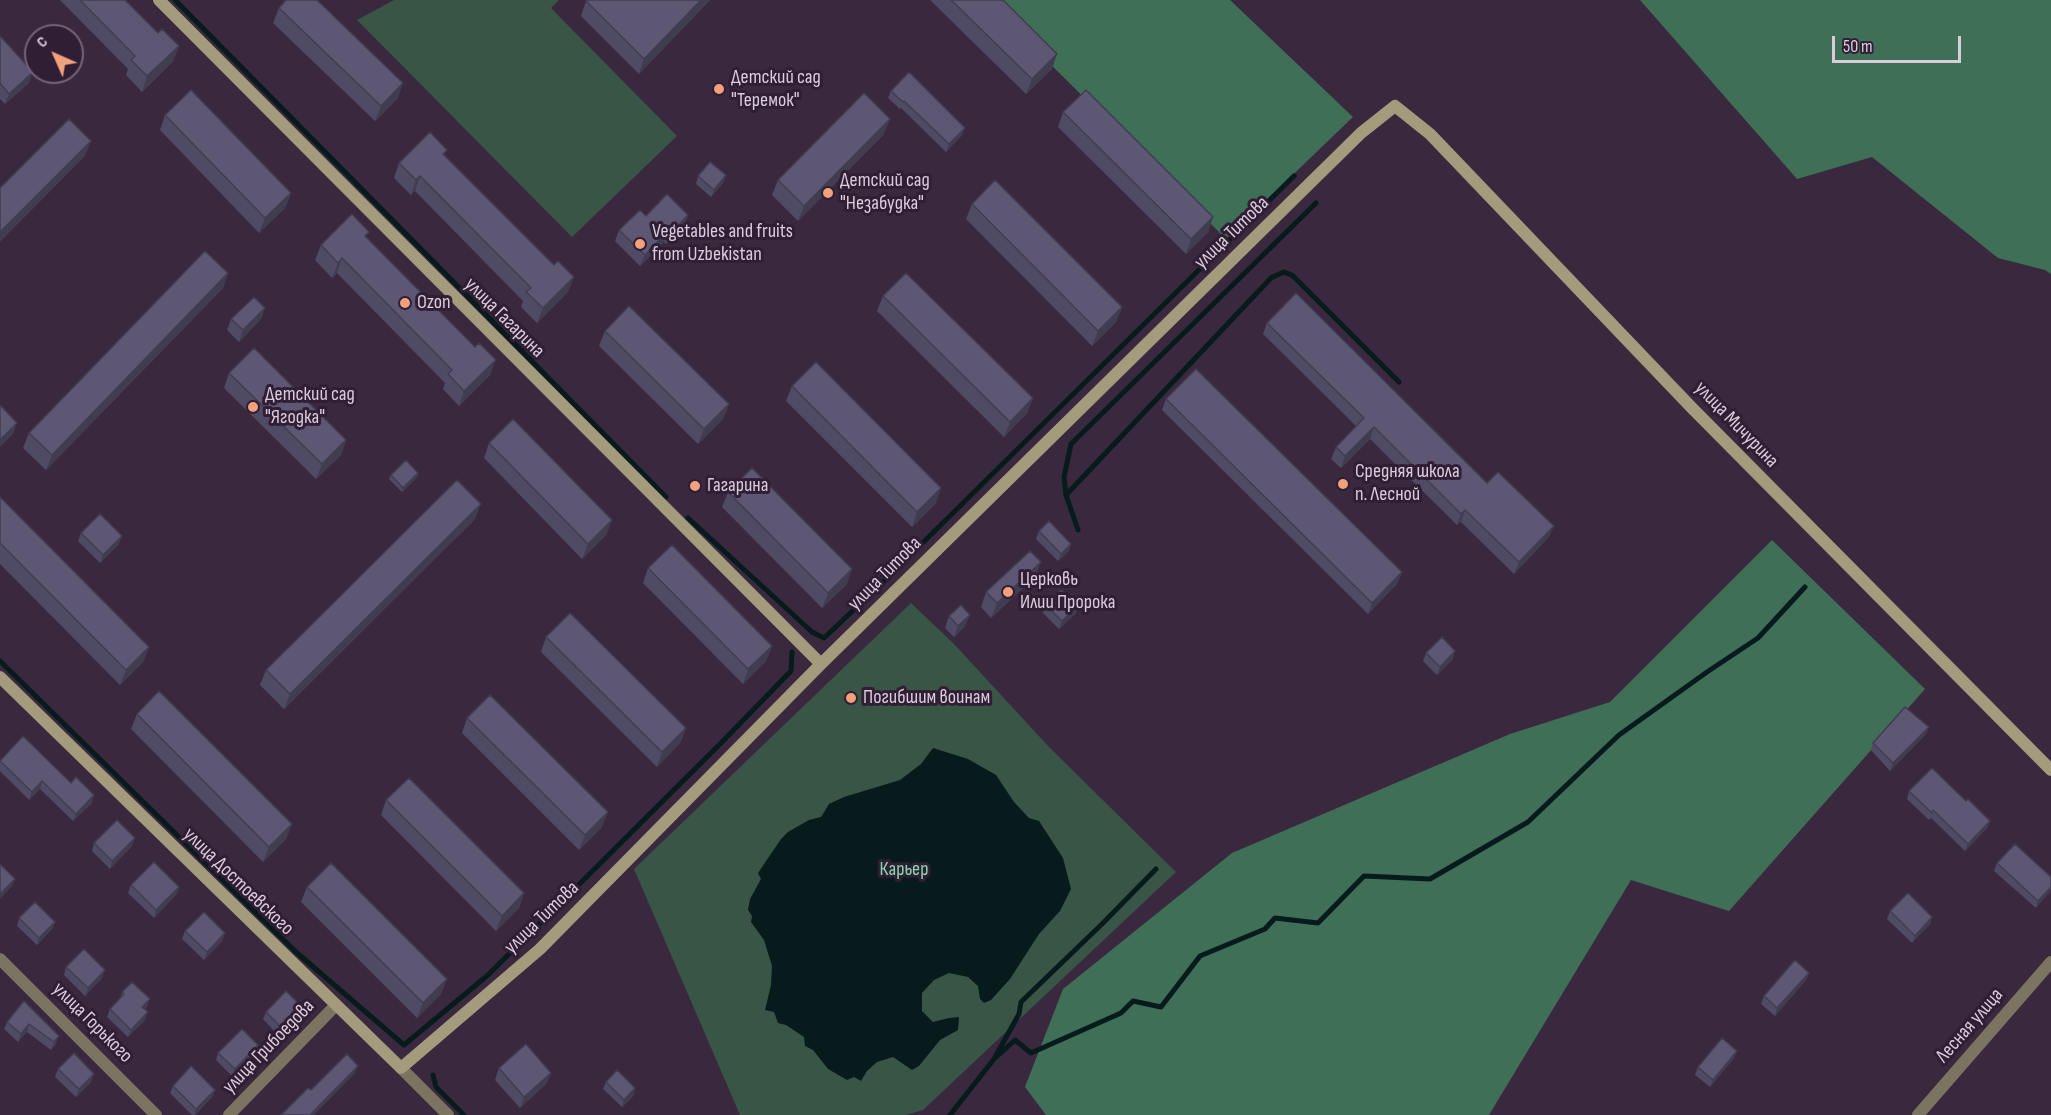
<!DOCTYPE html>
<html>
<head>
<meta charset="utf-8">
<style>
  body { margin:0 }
  #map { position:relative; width:2051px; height:1115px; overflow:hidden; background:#3a283e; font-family:"Sofia Sans Condensed",sans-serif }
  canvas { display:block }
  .north { position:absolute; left:24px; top:24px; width:60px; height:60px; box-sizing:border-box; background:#301e34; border:2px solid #746477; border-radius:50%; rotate:315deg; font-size:16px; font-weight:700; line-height:24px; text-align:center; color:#d9cddc }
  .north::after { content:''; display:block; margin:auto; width:21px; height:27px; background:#f1a17c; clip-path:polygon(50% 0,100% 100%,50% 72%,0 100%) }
  .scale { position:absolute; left:1832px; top:36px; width:129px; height:27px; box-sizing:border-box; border:3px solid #d9cddc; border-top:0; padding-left:8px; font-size:18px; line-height:21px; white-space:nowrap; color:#d9cddc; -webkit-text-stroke:4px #301e34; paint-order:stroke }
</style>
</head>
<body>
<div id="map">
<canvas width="2051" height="1115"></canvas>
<div class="north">С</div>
<div class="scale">50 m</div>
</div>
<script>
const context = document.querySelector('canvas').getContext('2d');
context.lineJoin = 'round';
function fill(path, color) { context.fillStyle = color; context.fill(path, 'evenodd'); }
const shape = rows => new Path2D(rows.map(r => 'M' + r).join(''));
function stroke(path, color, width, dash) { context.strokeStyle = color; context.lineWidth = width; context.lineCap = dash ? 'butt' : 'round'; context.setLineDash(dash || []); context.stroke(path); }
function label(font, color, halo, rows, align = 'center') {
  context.font = font + ' "Sofia Sans Condensed",sans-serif'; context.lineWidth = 6; context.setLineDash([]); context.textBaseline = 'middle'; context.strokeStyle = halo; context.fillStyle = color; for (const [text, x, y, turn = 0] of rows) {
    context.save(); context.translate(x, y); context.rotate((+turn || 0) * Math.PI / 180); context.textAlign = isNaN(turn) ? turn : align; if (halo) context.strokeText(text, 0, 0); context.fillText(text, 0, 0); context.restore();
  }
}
fill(shape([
  [394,0,559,0,551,8,677,136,572,237,357,20],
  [911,603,954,644,1050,748,1176,872,923,1110,906,1115,740,1115,634,869]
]), '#395546');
fill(shape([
  [986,0,1230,0,1353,117,1226,239],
  [1640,0,2051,0,2051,274,2045,270,1998,258,1872,157,1797,179],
  [1772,540,1925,689,1729,911,1631,880,1489,1115,1046,1115,1025,1087,1063,989,1232,853,1510,734,1610,702]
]), '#3f6f57');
fill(shape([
  [933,748,968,759,996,775,1014,802,1029,818,1039,821,1063,858,1071,889,1060,911,1039,934,1010,979,991,1000,984,1003,980,999,978,986,968,977,949,973,934,980,922,993,922,1011,933,1022,949,1018,959,1017,958,1030,940,1040,919,1066,912,1070,893,1057,877,1062,867,1071,861,1081,854,1077,847,1080,828,1069,813,1050,805,1046,804,1037,786,1025,778,1023,774,1012,765,1010,771,985,772,966,764,940,751,922,752,916,748,910,750,899,761,879,758,873,781,839,788,832,809,820,821,817,829,804,844,797,900,780,921,764]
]), '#071b1d');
stroke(shape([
  [175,0,666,497],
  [1066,495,1271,278,1277,275,1284,272,1292,275,1399,382],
  [688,518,812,632,824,638,880,585,1294,176],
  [1078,530,1066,495,1064,477,1071,444,1316,203],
  [0,661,296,952,404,1045,488,975,722,742,791,671,792,652],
  [994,1059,1015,1040,1031,1053,1121,1013,1133,1001,1161,1007,1200,956,1265,929,1275,918,1318,923,1364,876,1430,879,1528,822,1619,735,1707,672,1758,638,1805,587],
  [433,1075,436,1087,464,1115],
  [950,1115,994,1059,1019,1014,1021,1002,1102,924,1156,869]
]), '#071b1d', 5);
stroke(shape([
  [0,959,156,1115],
  [401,1068,448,1115],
  [229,1115,336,1005],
  [1918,1115,2051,962]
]), '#7a7461', 12);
stroke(shape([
  [159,0,821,664],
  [0,677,401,1068,540,949,821,664,1361,133,1395,106,1430,134,1692,408,2051,770]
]), '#a49b7c', 12);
fill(shape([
  [60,0,125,0,158,33,179,46,173,61,142,92,126,75,128,69],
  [710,0,639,74,581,16,586,1],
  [930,0,1003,0,1052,69,1026,94],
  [279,8,398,98,375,121,273,23],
  [0,36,29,83,5,104,0,99],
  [891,91,962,135,946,152,901,108,900,109,888,98],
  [1063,112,1213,217,1208,232,1186,254,1058,127],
  [165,115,291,193,285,208,259,233,160,130],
  [884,134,798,221,772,195,778,180],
  [445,156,568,292,537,323,521,307,523,301,415,191,411,195,394,178,399,163],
  [726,175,723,183,711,197,696,184,698,176],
  [972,204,1122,307,1116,322,1092,346,966,219],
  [688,215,684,227,666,244,664,242,640,266,615,241,619,230,646,216],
  [367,238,490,375,459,406,443,389,445,383,337,273,332,278,315,260,321,245],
  [228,273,223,288,46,470,23,448,29,433],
  [883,296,1033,398,1027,413,1004,437,877,311],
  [265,308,261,319,239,342,227,330,231,319],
  [1267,323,1487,483,1549,537,1514,574,1461,522,1457,525,1370,439,1341,468,1331,459,1336,447,1356,426,1263,334],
  [605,331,729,404,723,419,698,444,599,346],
  [229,373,346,440,341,455,316,479,224,388],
  [792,386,936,503,912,527,786,401],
  [1166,399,1402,572,1397,584,1368,614,1162,410],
  [489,443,612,520,606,535,582,559,484,458],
  [418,473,417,477,402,492,389,479,391,475],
  [728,492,847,584,822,608,722,507],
  [0,497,149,647,143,662,120,685,0,564],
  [475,519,284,709,260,685,266,670],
  [1039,531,1069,551,1058,561,1036,539],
  [81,533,119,544,100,563,78,541],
  [648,568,772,646,766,661,743,684,643,583],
  [1035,577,991,618,981,607,986,592],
  [1046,605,1078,606,1075,614,1059,629,1043,613],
  [949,616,965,626,954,637,945,628],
  [546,637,686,728,680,743,657,767,541,652],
  [1426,653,1453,659,1437,675,1423,661],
  [137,714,292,824,286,839,263,862,131,729],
  [467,718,602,827,579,850,462,733],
  [1926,734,1890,771,1871,750,1873,743],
  [0,760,92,803,73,821,40,789,29,800,0,771],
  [1909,791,1966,801,1990,821,1987,828,1965,851,1931,818,1929,820,1907,799],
  [386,800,524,893,519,908,496,931,381,815],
  [94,843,132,846,110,869,92,851],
  [1997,863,2051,877,2036,908,1994,871],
  [131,885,179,887,176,895,154,918,128,893],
  [307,887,441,994,417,1018,301,902],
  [1890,911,1932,917,1930,924,1912,943,1887,919],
  [19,918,55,922,52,929,37,945,17,926],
  [185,931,225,933,222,941,204,960,182,939],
  [66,967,102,978,85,996,64,975],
  [1809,973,1806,980,1775,1016,1761,1004,1764,996],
  [122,992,147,1007,145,1009,145,1020,128,1037,107,1017,110,1009,120,999],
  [24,1001,56,1044,51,1050,27,1032,18,1042,4,1029,7,1022],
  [266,1012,297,1013,277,1034,263,1019],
  [258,1045,255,1052,232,1076,216,1060,218,1053],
  [1737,1051,1734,1058,1710,1087,1695,1075,1698,1067],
  [499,1068,551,1073,546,1084,520,1108,495,1080],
  [58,1069,91,1082,76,1097,55,1077],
  [606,1082,635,1088,633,1096,622,1107,603,1089],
  [173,1086,215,1090,212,1097,195,1115,192,1115,170,1093]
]), '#504b64');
fill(shape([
  [701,0,710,0,639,74,644,59],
  [179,46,173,61,142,92,147,76],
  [1057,54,1052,69,1026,94,1032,79],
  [33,72,29,83,5,104,9,94],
  [403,83,398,98,375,121,381,106],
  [890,119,884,134,798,221,804,206],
  [965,128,962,135,946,152,949,144],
  [91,141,85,156,0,242,0,232],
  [726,175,723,183,711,197,714,190],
  [420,176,415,191,411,195,416,180],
  [291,193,285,208,259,233,265,218],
  [688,215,684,227,666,244,671,233],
  [1213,217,1208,232,1186,254,1191,239],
  [668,231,664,242,640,266,645,255],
  [342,258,337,273,332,278,338,263],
  [228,273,223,288,46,470,52,455],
  [574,277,568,292,537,323,543,308],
  [1122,307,1116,322,1092,346,1098,331],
  [265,308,261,319,239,342,243,330],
  [496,360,490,375,459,406,464,391],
  [1033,398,1027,413,1004,437,1010,422],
  [729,404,723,419,698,444,704,429],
  [17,423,13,434,0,447,0,440],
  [1374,427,1370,439,1341,468,1345,456],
  [346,440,341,455,316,479,322,464],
  [418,473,417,477,402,492,403,488],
  [941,488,936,503,912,527,917,512],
  [481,504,475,519,284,709,290,694],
  [1465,510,1461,522,1457,525,1461,514],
  [612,520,606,535,582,559,588,544],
  [1554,526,1549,537,1514,574,1519,562],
  [122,536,119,544,100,563,103,555],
  [1071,544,1069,551,1058,561,1061,554],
  [1041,562,1035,577,991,618,997,603],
  [852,569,847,584,822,608,828,593],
  [1402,572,1397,584,1368,614,1372,603],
  [1078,606,1075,614,1059,629,1062,621],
  [970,615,965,626,954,637,958,626],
  [772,646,766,661,743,684,748,669],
  [149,647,143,662,120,685,126,670],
  [1455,651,1453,659,1437,675,1440,667],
  [1929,727,1926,734,1890,771,1893,763],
  [686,728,680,743,657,767,662,752],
  [42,781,40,789,29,800,32,792],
  [94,795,92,803,73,821,76,814],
  [608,812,602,827,579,850,585,835],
  [1990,821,1987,828,1965,851,1968,844],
  [292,824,286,839,263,862,269,847],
  [135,838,132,846,110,869,112,861],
  [15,879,12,886,0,899,0,894],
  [179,887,176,895,154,918,156,910],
  [2051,887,2051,891,2036,908,2038,901],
  [524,893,519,908,496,931,502,916],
  [1932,917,1930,924,1912,943,1915,936],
  [55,922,52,929,37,945,39,938],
  [225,933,222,941,204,960,207,952],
  [105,970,102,978,85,996,88,988],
  [1809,973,1806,980,1775,1016,1777,1008],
  [447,979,441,994,417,1018,423,1003],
  [150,999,147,1007,139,1015,142,1007],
  [300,1005,297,1013,277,1034,280,1026],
  [148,1012,145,1020,128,1037,131,1030],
  [29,1024,27,1032,18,1042,21,1034],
  [59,1036,56,1044,51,1050,54,1042],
  [258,1045,255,1052,232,1076,235,1069],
  [1737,1051,1734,1058,1710,1087,1713,1080],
  [358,1066,355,1073,314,1115,310,1115],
  [551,1073,546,1084,520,1108,524,1097],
  [94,1074,91,1082,76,1097,79,1089],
  [635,1088,633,1096,622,1107,624,1100],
  [215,1090,212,1097,194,1115,196,1109]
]), '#413d51');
const building = shape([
  [80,0,125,0,158,33,162,29,179,46,147,76,131,60,135,56,80,0],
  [286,0,317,0,403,83,381,106,279,8,286,0],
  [588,0,701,0,644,59,586,1,588,0],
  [951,0,1003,0,1057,54,1032,79,951,0],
  [0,36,33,72,9,94,0,83,0,36],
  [909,72,965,128,949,144,904,101,903,102,891,91,909,72],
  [191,90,291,193,265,218,165,115,191,90],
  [1086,90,1213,217,1191,239,1063,112,1086,90],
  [864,93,890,119,804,206,778,180,864,93],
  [69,119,91,141,0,232,0,188,69,119],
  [430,132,447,150,443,154,554,265,558,261,574,277,543,308,526,292,531,288,420,176,416,180,399,163,430,132],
  [710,162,726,175,714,190,698,176,710,162],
  [995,180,1122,307,1098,331,972,204,995,180],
  [667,194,688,215,671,233,668,231,645,255,619,230,640,210,646,216,667,194],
  [352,214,369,232,365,236,475,347,479,343,496,360,464,391,448,374,452,370,342,258,338,263,321,245,352,214],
  [205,251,228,273,52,455,29,433,205,251],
  [906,273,1033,398,1010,422,883,296,906,273],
  [1296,293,1487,483,1498,472,1554,526,1519,562,1465,510,1461,514,1374,427,1345,456,1336,447,1364,418,1267,323,1296,293],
  [254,297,265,308,243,330,231,319,254,297],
  [629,306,729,404,704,429,605,331,629,306],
  [254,348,346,440,322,464,229,373,254,348],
  [816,362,941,488,917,512,792,386,816,362],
  [1196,369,1402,572,1372,603,1166,399,1196,369],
  [0,405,17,423,0,440,0,405],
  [513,419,612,520,588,544,489,443,513,419],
  [406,460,418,473,403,488,391,475,406,460],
  [752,468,852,569,828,593,728,492,752,468],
  [457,480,481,504,290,694,266,670,457,480],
  [0,497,149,647,126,670,0,543,0,497],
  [100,514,122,536,103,555,81,533,100,514],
  [1049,521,1071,544,1061,554,1039,531,1049,521],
  [672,545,772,646,748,669,648,568,672,545],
  [1030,551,1041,562,997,603,986,592,1030,551],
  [1061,590,1078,606,1062,621,1046,605,1061,590],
  [961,605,970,615,958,626,949,616,961,605],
  [570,613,686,728,662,752,546,637,570,613],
  [1442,637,1455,651,1440,667,1426,653,1442,637],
  [159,691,292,824,269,847,137,714,159,691],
  [490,695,608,812,585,835,467,718,490,695],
  [1905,707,1929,727,1893,763,1873,743,1905,707],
  [23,736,71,783,76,777,94,795,76,814,42,781,32,792,0,761,23,736],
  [1932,768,1966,801,1968,799,1990,821,1968,844,1933,810,1932,813,1909,791,1932,768],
  [409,778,524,893,502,916,386,800,409,778],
  [117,820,135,838,112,861,94,843,117,820],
  [2015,844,2051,877,2051,887,2038,901,1997,863,2015,844],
  [154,862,179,887,156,910,131,885,154,862],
  [331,863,447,979,423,1003,307,887,331,863],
  [0,864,15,879,0,894,0,864],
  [1908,893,1932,917,1915,936,1890,911,1908,893],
  [35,902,55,922,39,938,19,918,35,902],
  [204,912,225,933,207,952,185,931,204,912],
  [84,949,105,970,88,988,66,967,84,949],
  [1795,960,1809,973,1777,1008,1764,996,1795,960],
  [132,982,150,999,142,1007,148,1012,131,1030,110,1009,124,994,122,992,132,982],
  [286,991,300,1005,280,1026,266,1012,286,991],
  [24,1001,59,1036,54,1042,29,1024,21,1034,7,1022,24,1001],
  [242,1029,258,1045,235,1069,218,1053,242,1029],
  [1722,1038,1737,1051,1713,1080,1698,1067,1722,1038],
  [526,1044,551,1073,524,1097,499,1068,526,1044],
  [74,1053,94,1074,79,1089,58,1069,74,1053],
  [347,1054,358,1066,310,1115,281,1115,308,1088,311,1090,347,1054],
  [191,1066,215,1090,196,1109,173,1086,191,1066],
  [617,1070,635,1088,624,1100,606,1082,617,1070]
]);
fill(building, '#5d5774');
stroke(building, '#413d51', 1.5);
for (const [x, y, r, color] of [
  [719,89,6,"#f1a17c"],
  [828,193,6,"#f1a17c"],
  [640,244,6,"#f1a17c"],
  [405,303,6,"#f1a17c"],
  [253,407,6,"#f1a17c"],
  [1343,484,6,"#f1a17c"],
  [695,486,6,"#f1a17c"],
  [1008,592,6,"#f1a17c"],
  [851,698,6,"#f1a17c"]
]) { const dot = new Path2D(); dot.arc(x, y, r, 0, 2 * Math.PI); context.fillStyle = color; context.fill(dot); stroke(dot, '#301e34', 2); }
label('20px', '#d9cddc', '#301e34', [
  ["Детский сад",731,78],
  ["\"Теремок\"",731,101],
  ["Детский сад",840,181],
  ["\"Незабудка\"",840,204],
  ["Vegetables and fruits",652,232],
  ["from Uzbekistan",652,255],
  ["Ozon",417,303],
  ["Детский сад",265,395],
  ["\"Ягодка\"",265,418],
  ["Средняя школа",1355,472],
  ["п. Лесной",1355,495],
  ["Гагарина",707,486],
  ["Церковь",1020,580],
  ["Илии Пророка",1020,603],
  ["Погибшим воинам",863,698]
], 'left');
label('20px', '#d9cddc', '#301e34', [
  ["улица Титова",1232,233,-44],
  ["улица Гагарина",504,318,45],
  ["улица Мичурина",1736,425,46],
  ["улица Титова",885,574,-45],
  ["улица Достоевского",238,882,44],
  ["улица Титова",542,918,-44],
  ["улица Горького",92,1023,45],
  ["Лесная улица",1970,1026,-49],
  ["улица Грибоедова",269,1047,-46]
]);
label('20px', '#88d6ae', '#301e34', [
  ["Карьер",904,870]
]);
</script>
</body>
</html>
